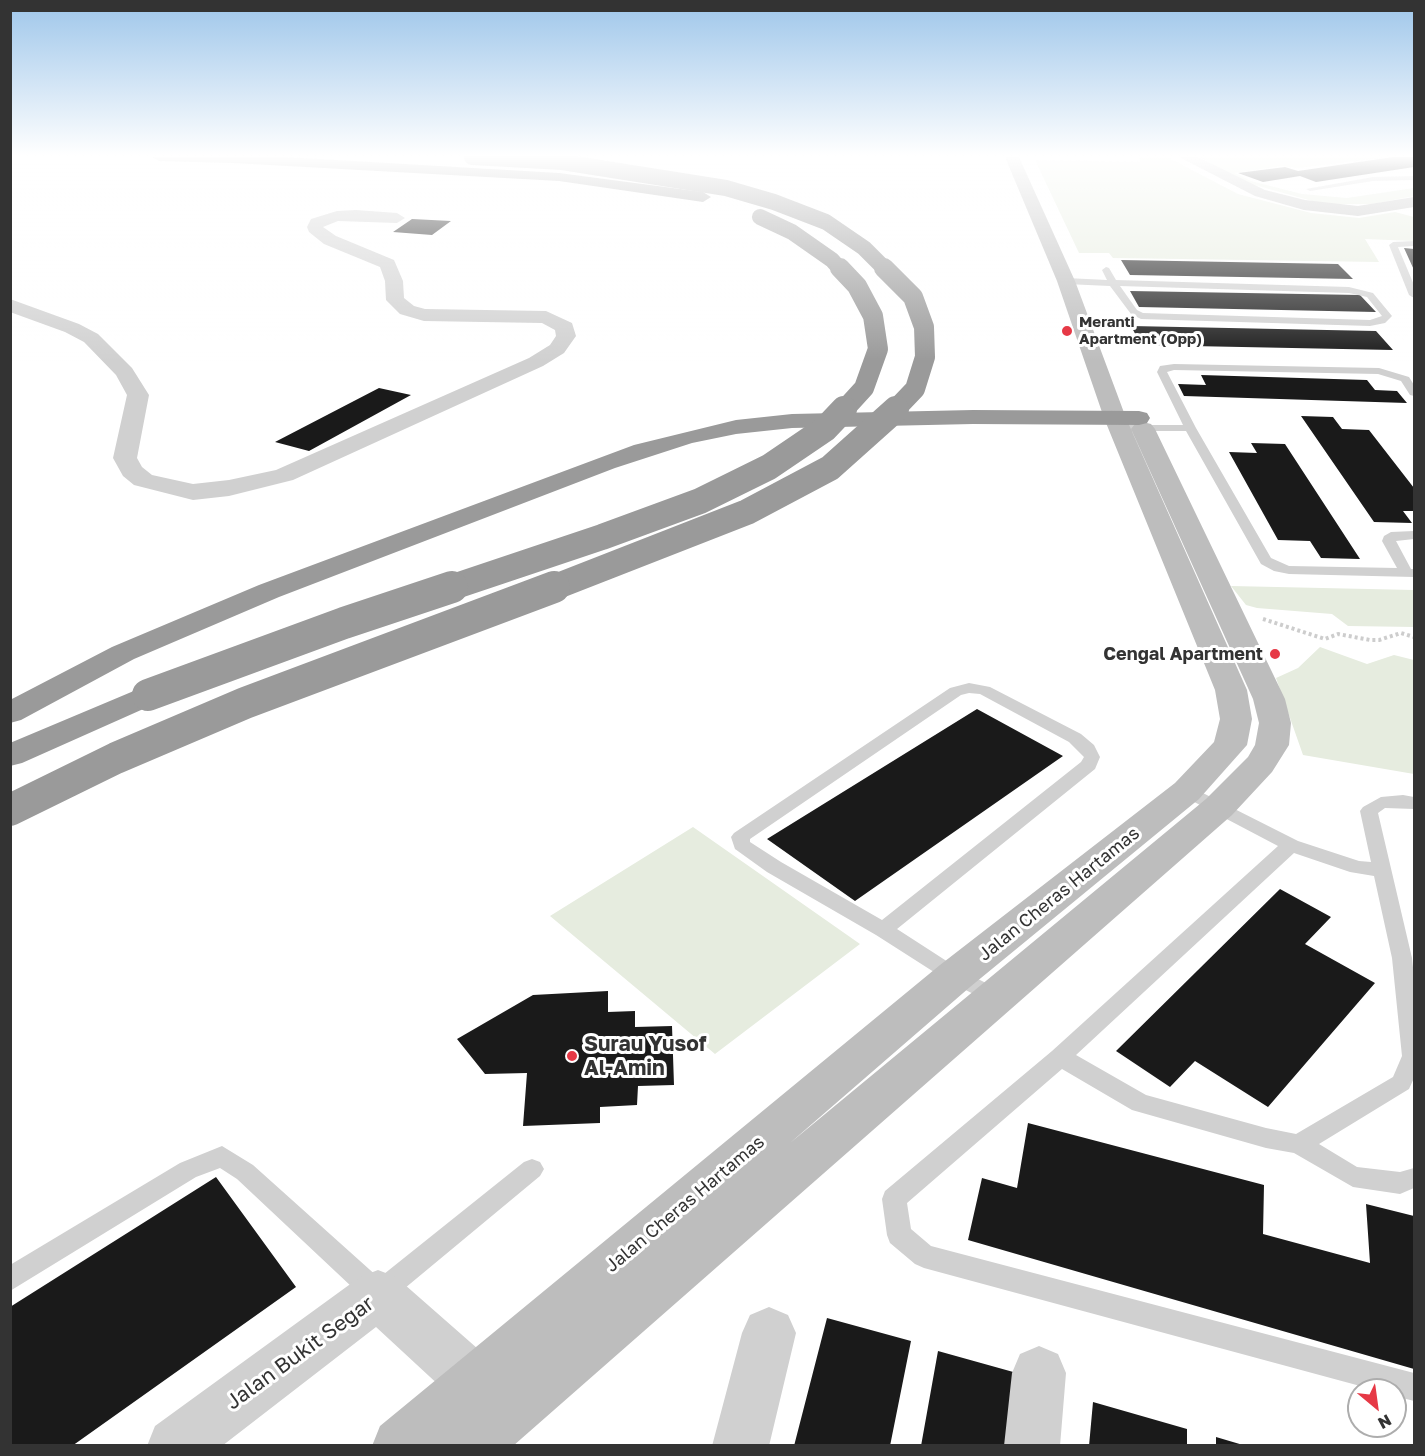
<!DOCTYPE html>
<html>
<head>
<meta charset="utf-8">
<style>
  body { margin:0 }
  #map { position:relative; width:1425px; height:1456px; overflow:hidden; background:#fff; font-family:"Golos Text",sans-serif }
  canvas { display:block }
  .frame { position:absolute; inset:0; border:12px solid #333; pointer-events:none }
  .north { position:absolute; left:1347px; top:1378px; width:60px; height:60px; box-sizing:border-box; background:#fff; border:2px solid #adadad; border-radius:50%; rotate:151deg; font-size:16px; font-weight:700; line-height:24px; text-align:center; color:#333 }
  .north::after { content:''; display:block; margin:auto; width:21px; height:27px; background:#e63946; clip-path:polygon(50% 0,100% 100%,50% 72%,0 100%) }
</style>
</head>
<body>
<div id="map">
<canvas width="1425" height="1456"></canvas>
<div class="frame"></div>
<div class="north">N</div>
</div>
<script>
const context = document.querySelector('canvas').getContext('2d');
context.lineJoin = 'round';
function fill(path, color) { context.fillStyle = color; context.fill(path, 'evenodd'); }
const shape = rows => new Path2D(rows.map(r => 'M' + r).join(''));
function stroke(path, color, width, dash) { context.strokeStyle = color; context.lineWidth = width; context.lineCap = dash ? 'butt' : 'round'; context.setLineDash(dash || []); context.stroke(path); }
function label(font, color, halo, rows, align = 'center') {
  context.font = font + ' "Golos Text",sans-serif'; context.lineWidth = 6; context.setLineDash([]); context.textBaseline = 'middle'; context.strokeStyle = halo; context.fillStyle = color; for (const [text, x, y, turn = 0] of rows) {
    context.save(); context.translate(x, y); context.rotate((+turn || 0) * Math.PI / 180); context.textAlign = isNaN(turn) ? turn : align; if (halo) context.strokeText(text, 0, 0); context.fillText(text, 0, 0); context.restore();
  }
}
fill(shape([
  [1138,157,1167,157,1238,194,1311,213,1359,218,1395,212,1414,217,1414,241,1365,239,1379,262,1113,258,1109,253,1079,253,1035,160,1141,162],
  [1200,157,1389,157,1298,168,1281,166,1235,173,1251,181,1302,194,1347,198,1414,188,1414,196,1373,204,1323,204,1244,182],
  [1231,586,1414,590,1414,627,1348,626,1332,614,1257,608,1246,605],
  [1320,647,1367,664,1394,655,1414,660,1414,774,1303,755,1276,678,1298,668],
  [693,827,860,944,715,1054,550,916]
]), '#e6ecdf');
fill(shape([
  [1393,157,1414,157,1414,167,1316,182,1300,176,1263,182,1238,173,1285,167,1298,171],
  [412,219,451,221,432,235,393,232],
  [1404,248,1414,249,1414,270],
  [1121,260,1338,264,1353,279,1130,275],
  [1130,291,1360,295,1376,312,1139,307],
  [1131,326,1376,331,1393,350,1141,345],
  [1201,375,1367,380,1375,390,1397,391,1407,403,1184,396,1178,384,1206,385],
  [379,388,411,395,309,451,275,442],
  [1301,416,1333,417,1342,429,1369,430,1414,488,1414,511,1403,511,1412,523,1374,522],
  [1251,443,1285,444,1360,559,1321,558,1310,541,1278,540,1229,452,1257,453],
  [977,709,1063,756,855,901,767,839],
  [1280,889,1331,917,1305,944,1375,983,1268,1107,1195,1061,1170,1087,1116,1051],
  [608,991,608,1012,635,1011,635,1027,672,1026,674,1085,638,1086,637,1105,600,1107,600,1123,523,1126,527,1073,485,1074,457,1039,533,995],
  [1028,1123,1264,1185,1263,1234,1370,1263,1366,1204,1414,1216,1414,1369,968,1240,982,1178,1017,1188],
  [216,1177,296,1287,72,1446,10,1446,10,1307],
  [827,1318,911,1341,890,1446,794,1446],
  [938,1351,1024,1375,1015,1446,921,1446],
  [1093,1402,1187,1429,1187,1446,1089,1446],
  [1216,1437,1243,1445,1243,1446,1216,1446]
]), '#1a1a1a');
stroke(shape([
  [1263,619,1325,639,1338,634,1370,640,1379,640,1401,633,1414,637]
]), '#cdcdcd', 4, [3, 3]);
fill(shape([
  [1414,176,1414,180,1373,181,1310,191,1306,189,1373,177,1414,176],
  [1414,241,1414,246,1398,247,1414,285,1414,298,1409,295,1389,245,1393,242,1414,241],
  [1106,267,1109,268,1116,280,1349,287,1373,293,1392,316,1385,323,1370,326,1141,319,1131,314,1110,286,1066,284,1061,281,1066,278,1107,280,1102,270,1106,267],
  [1120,286,1349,293,1367,297,1382,316,1370,320,1143,313,1137,310,1120,286],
  [1174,364,1379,368,1409,377,1414,385,1414,396,1410,395,1401,381,1378,374,1174,370,1167,372,1196,428,1271,558,1289,566,1397,568,1382,541,1384,536,1391,532,1414,531,1414,539,1396,541,1411,569,1414,569,1414,577,1289,574,1274,571,1261,564,1186,431,1120,431,1114,428,1120,425,1183,425,1157,372,1160,366,1174,364],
  [969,683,990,687,1081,734,1094,745,1100,757,1095,769,897,929,962,971,1002,991,1005,997,1002,1003,995,1005,948,981,876,935,767,872,735,849,731,837,734,833,950,688,969,683],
  [969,693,980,694,1069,742,1084,757,1081,762,882,920,781,862,750,842,750,839,961,695,969,693],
  [1187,785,1298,841,1359,861,1371,862,1360,811,1363,807,1381,797,1403,795,1414,797,1414,809,1385,808,1378,813,1412,958,1414,977,1414,1078,1409,1089,1319,1144,1357,1167,1400,1172,1414,1168,1414,1188,1400,1194,1353,1187,1294,1153,1266,1148,1132,1110,1062,1069,907,1203,911,1229,931,1246,1414,1373,1414,1401,1395,1396,1395,1390,1375,1390,924,1268,915,1264,890,1243,887,1235,882,1199,885,1191,1052,1051,1278,846,1181,795,1178,791,1181,787,1187,785],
  [1294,853,1350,872,1374,876,1392,958,1402,1056,1393,1077,1296,1134,1266,1128,1146,1095,1076,1055,1294,853],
  [222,1146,253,1165,379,1278,524,1162,532,1159,540,1162,544,1169,540,1176,387,1303,378,1306,369,1303,237,1179,220,1168,196,1177,10,1291,10,1265,180,1163,222,1146]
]), '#d0d0d0');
fill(shape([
  [356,210,397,213,405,218,397,223,338,221,323,227,336,236,394,260,403,281,404,298,414,306,425,309,546,311,572,323,576,336,564,353,543,366,293,480,229,496,193,500,134,485,123,476,113,458,127,395,116,375,84,342,65,332,10,312,10,299,79,324,98,334,132,368,149,395,137,458,142,467,152,475,193,484,229,480,276,470,529,358,550,345,556,336,555,330,542,323,424,321,400,314,386,300,385,281,380,267,324,244,309,232,307,227,311,219,337,211,356,210],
  [378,1270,396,1277,494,1363,502,1382,494,1401,475,1409,456,1401,376,1327,222,1446,147,1446,155,1426,360,1277,378,1270],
  [769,1307,788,1315,796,1333,769,1446,712,1446,742,1333,750,1315,769,1307],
  [1039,1346,1058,1354,1066,1373,1060,1446,1004,1446,1012,1373,1020,1354,1039,1346]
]), '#d0d0d0');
fill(shape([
  [1005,157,1019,157,1075,281,1126,418,1247,690,1252,719,1247,745,1199,799,970,987,790,1143,1206,799,1248,757,1255,745,1259,723,1253,699,1131,429,1135,424,1143,422,1151,424,1155,429,1285,699,1291,723,1289,745,1272,772,1232,815,513,1446,372,1446,380,1426,940,965,1175,783,1214,742,1220,719,1215,690,1104,418,1057,281,1005,157],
  [1179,157,1198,157,1265,190,1305,200,1358,206,1414,197,1414,207,1358,216,1304,210,1255,196,1179,157]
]), '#bdbdbd');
fill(shape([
  [152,157,285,157,559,173,703,192,711,197,703,202,559,181,233,163,159,161,152,157],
  [973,410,1139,411,1147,413,1150,418,1147,423,1139,425,973,424,792,428,736,434,692,443,615,468,279,597,134,659,21,720,10,723,10,700,112,647,259,585,634,445,736,420,792,414,973,410],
  [148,685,159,688,164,695,159,702,22,763,10,766,10,743,148,685]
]), '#9a9a9a');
stroke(shape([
  [472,157,562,162,726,188,774,202,826,222,864,248,886,270],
  [760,217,792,232,832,260,841,270]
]), '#9a9a9a', 16);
stroke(shape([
  [840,268,857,286,873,316,878,349,864,388,843,411],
  [884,268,913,297,924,327,925,357,915,389,894,411]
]), '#9a9a9a', 20);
stroke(shape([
  [447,589,602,537,700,501,769,467,825,429,844,409],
  [550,589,747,512,830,468,896,409]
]), '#9a9a9a', 26);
stroke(shape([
  [148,695,344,623,452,587],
  [10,810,116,758,245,703,554,587]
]), '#9a9a9a', 32);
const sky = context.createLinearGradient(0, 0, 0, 361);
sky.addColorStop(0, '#9ec6ea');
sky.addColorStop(0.43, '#fff');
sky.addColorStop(1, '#ffffff00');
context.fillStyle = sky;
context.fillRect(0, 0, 1425, 361);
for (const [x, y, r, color] of [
  [1067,331,6,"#e63946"],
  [1275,654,6,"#e63946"],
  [572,1056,6,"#e63946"]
]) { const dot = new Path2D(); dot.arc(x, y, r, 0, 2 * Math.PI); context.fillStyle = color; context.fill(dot); stroke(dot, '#fff', 2); }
label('bold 15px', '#333', '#fff', [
  ["Meranti",1079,322],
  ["Apartment (Opp)",1079,339]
], 'left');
label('bold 18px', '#333', '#fff', [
  ["Cengal Apartment",1263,654]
], 'right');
label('18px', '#333', '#fff', [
  ["Jalan Cheras Hartamas",1059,894,-39],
  ["Jalan Cheras Hartamas",685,1204,-40]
]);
label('bold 21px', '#333', '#fff', [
  ["Surau Yusof",584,1044],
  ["Al-Amin",584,1068]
], 'left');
label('21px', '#333', '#fff', [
  ["Jalan Bukit Segar",300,1353,-36]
]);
</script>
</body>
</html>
